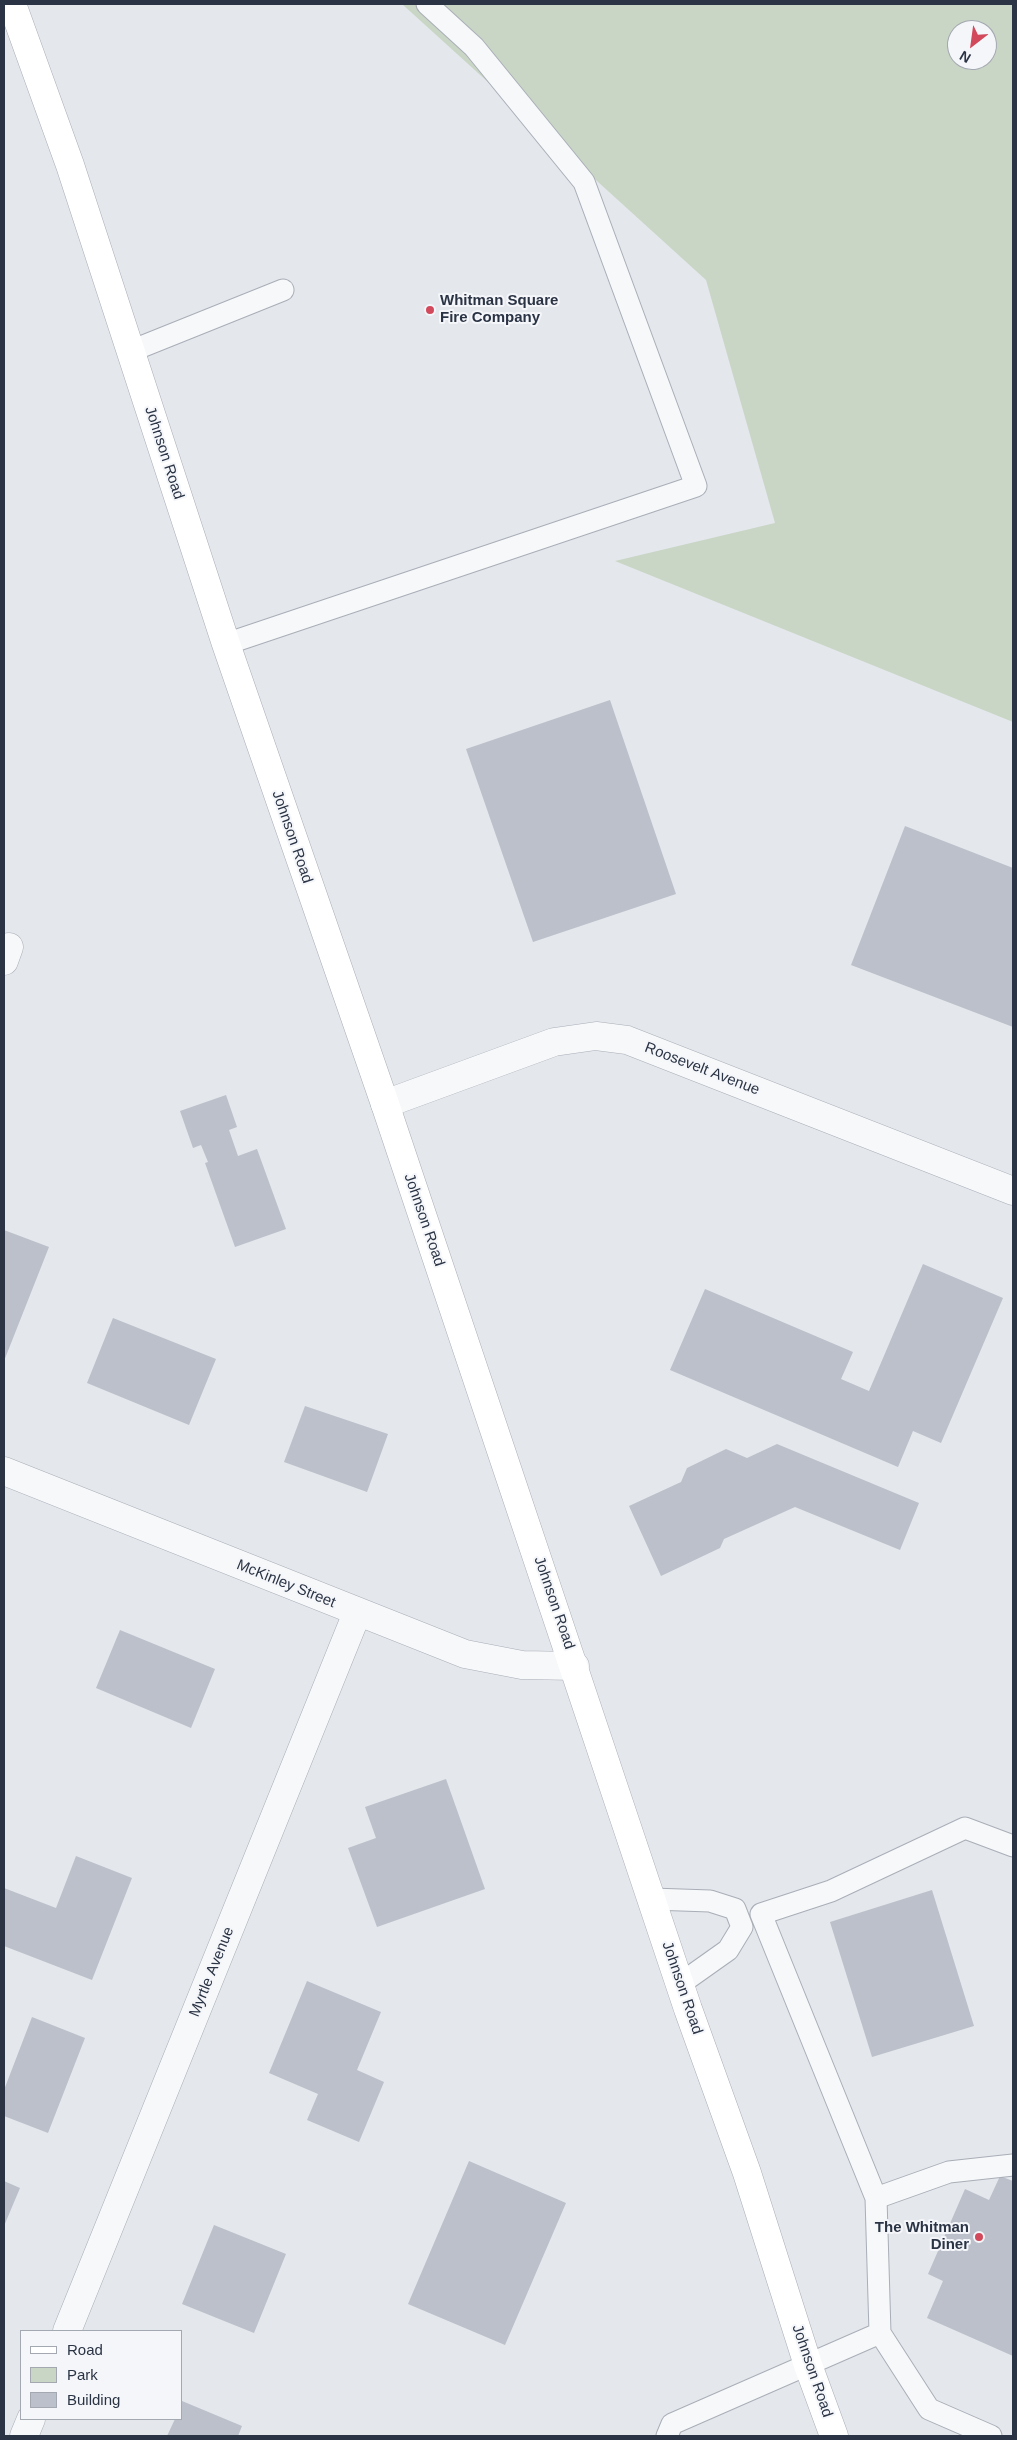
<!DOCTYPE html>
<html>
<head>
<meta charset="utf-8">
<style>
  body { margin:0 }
  #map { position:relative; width:1017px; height:2440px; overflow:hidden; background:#e4e7ec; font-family:Helvetica,sans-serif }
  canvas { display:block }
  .frame { position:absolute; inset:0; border:5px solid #2b3445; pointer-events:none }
  .legend { position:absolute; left:20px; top:2330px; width:162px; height:90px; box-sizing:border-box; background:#f4f6f9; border:1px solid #a4a8b1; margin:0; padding:6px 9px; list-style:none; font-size:15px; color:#2b3445 }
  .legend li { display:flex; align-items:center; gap:10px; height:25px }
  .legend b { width:25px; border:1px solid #a4a8b1 }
  .north { position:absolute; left:947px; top:20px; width:50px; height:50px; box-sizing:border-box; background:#f4f6f9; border:1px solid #a4a8b1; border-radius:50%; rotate:210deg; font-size:14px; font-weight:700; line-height:20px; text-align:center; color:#2b3445 }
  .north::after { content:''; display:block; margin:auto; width:18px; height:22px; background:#d1495b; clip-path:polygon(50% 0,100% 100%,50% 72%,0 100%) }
</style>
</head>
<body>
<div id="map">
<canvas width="1017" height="2440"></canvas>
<div class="frame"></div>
<ul class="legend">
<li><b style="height:6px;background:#fff"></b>Road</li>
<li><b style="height:14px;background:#c9d6c5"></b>Park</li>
<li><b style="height:14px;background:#bbc0ca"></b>Building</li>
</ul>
<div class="north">N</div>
</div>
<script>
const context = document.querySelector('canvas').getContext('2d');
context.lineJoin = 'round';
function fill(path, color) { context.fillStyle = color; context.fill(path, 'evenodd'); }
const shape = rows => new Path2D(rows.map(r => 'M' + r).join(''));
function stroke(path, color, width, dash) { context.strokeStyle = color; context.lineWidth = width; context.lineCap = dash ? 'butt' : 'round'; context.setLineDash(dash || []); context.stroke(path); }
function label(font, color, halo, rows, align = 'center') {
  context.font = font + ' Helvetica,sans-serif'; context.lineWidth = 4; context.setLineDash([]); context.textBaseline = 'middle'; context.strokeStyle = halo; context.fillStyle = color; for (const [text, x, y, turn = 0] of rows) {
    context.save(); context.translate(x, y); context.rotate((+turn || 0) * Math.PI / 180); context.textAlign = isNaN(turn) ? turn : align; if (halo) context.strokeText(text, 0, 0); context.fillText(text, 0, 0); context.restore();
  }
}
fill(shape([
  [402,4,1013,4,1013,722,615,561,775,523,706,280],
  [957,30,987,30,987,60,957,60]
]), '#c9d6c5');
fill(shape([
  [610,700,676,894,533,942,466,749],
  [905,826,1013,868,1013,1027,851,965],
  [226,1095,237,1127,229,1130,238,1156,257,1149,286,1229,235,1247,205,1163,208,1162,201,1145,193,1148,180,1111],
  [4,1230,49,1247,4,1361],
  [923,1264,1003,1298,941,1443,913,1431,898,1467,670,1370,705,1289,853,1352,841,1379,869,1391],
  [113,1318,216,1359,189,1425,87,1383],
  [305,1406,388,1434,367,1492,284,1462],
  [777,1444,919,1503,900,1550,795,1507,724,1539,720,1548,661,1576,629,1506,681,1482,687,1468,726,1449,747,1458],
  [120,1630,215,1669,191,1728,96,1688],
  [446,1779,485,1889,377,1927,348,1848,376,1838,365,1807],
  [76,1856,132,1878,92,1980,4,1946,4,1888,56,1908],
  [932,1890,974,2026,872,2057,830,1922],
  [307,1981,381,2012,357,2070,384,2082,359,2142,307,2120,318,2094,269,2073],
  [32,2017,85,2038,48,2133,4,2116,4,2090],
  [469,2161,566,2203,505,2345,408,2304],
  [1000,2176,1013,2181,1013,2356,927,2318,943,2281,928,2274,965,2189,989,2200],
  [4,2181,20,2188,4,2226],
  [214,2225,286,2254,254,2333,182,2304],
  [182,2401,242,2426,238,2436,167,2436,175,2419,181,2419]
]), '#bbc0ca');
const lane = shape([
  [131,351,283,290],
  [226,644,696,486,584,182,474,47,427,4],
  [652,1899,710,1901,735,1909,742,1927,728,1950,680,1984],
  [876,2198,761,1914,831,1891,965,1828,1013,1846],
  [667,2436,672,2424,880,2333],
  [991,2436,929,2409,880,2333,876,2198,949,2172,1013,2165]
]);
const street = shape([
  [4,961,9,947],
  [385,1104,554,1042,596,1036,627,1040,1013,1191],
  [4,1471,465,1654,522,1665,575,1666],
  [67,2331,357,1613],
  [24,2436,31,2419]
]);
const secondary = shape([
  [12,4,70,165,226,644,385,1104,688,2009,747,2173,808,2365,834,2436]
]);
stroke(lane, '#a9aeb7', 23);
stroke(street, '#a9aeb7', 29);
stroke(secondary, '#a9aeb7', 29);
stroke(lane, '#f7f8fa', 21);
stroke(street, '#f7f8fa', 28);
stroke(secondary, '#fff', 28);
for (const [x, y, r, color] of [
  [430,310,5,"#d1495b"],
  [979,2237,5,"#d1495b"]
]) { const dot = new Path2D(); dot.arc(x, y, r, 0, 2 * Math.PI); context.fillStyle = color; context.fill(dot); stroke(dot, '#f4f6f9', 2); }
label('bold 15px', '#2b3445', '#f4f6f9', [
  ["Whitman Square",440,301],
  ["Fire Company",440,318],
  ["The Whitman",969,2228,"right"],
  ["Diner",969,2245,"right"]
], 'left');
label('15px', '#2b3445', '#f4f6f9', [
  ["Johnson Road",164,453,72],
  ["Johnson Road",292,837,71],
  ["Roosevelt Avenue",702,1069,21],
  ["Johnson Road",424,1220,71],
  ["McKinley Street",286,1584,22],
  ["Johnson Road",554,1603,71],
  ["Myrtle Avenue",212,1972,-68],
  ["Johnson Road",682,1988,71],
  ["Johnson Road",812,2371,71]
]);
</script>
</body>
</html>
